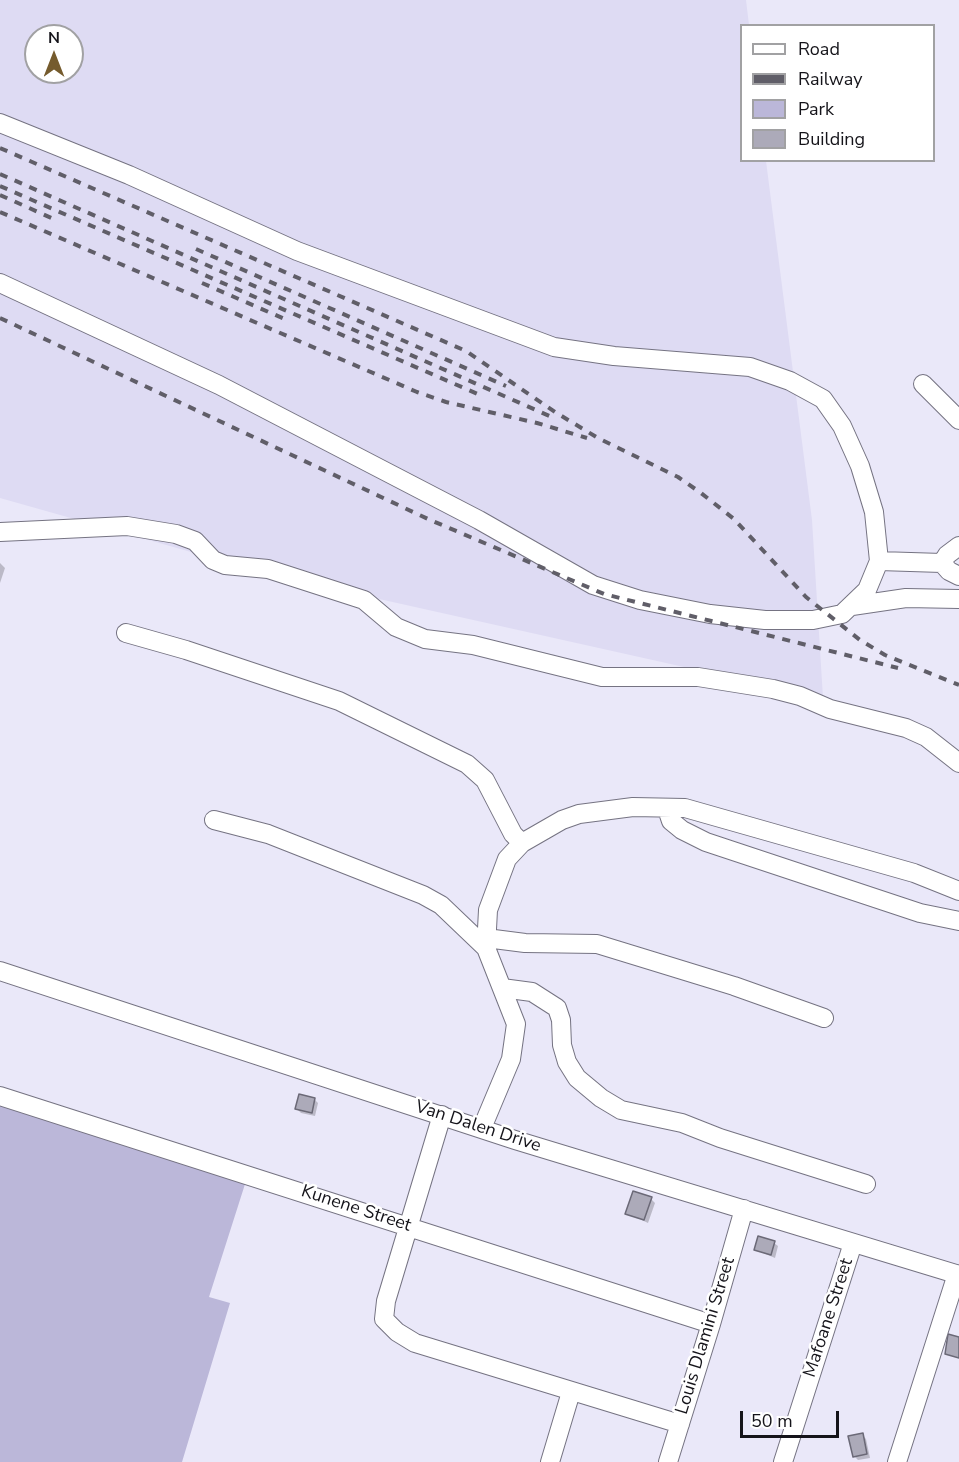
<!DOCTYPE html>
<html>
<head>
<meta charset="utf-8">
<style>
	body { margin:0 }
	#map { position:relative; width:959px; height:1462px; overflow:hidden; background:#eae8f9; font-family:"Nunito Sans",sans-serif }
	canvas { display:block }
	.legend { position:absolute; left:740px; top:24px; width:195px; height:138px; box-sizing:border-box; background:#fff; border:2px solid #a1a1a3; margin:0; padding:8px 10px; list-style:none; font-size:18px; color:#15141a }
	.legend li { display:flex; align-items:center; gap:12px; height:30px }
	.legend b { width:30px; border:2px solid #a1a1a3 }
	.north { position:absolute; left:24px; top:24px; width:60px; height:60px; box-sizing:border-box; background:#fff; border:2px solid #a1a1a3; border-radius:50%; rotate:0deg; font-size:16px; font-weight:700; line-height:24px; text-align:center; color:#15141a }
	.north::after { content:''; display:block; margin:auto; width:21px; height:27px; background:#755b2d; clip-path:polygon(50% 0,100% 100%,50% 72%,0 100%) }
	.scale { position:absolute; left:740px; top:1411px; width:99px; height:27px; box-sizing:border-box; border:3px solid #15141a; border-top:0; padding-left:8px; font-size:18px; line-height:21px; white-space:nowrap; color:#15141a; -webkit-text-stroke:4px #fff; paint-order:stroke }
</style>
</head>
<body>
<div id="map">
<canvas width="959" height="1462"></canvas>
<ul class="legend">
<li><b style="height:8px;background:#fff"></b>Road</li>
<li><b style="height:8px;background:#605e68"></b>Railway</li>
<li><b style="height:16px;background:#bbb7d9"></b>Park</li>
<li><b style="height:16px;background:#acaab9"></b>Building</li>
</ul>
<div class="north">N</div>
<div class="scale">50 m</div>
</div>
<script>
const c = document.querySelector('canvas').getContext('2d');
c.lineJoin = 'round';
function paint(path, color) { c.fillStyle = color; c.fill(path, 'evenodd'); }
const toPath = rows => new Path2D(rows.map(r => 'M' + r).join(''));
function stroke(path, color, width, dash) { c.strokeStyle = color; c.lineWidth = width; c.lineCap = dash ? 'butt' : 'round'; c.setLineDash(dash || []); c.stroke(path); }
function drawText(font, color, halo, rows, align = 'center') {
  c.font = font + ' "Nunito Sans",sans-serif'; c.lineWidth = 5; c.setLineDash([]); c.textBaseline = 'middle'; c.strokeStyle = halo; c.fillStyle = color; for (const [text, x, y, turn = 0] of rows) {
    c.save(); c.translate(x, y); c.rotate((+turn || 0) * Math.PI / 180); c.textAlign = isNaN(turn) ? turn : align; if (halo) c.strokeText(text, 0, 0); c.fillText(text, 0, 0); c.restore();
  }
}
const built = toPath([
	[0,0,746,0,749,25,742,26,742,160,766,161,812,520,823,698,276,576,0,498],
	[36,36,72,36,72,72,36,72]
]);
const green = toPath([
	[0,1104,246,1181,209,1297,230,1303,182,1462,0,1462]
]);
const shadow = toPath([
	[0,563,5,568,0,583],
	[315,1100,318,1103,315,1116,301,1113,297,1109],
	[651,1199,655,1203,648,1223,627,1213],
	[774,1243,778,1246,775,1258,756,1250],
	[862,1435,866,1439,870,1458,858,1460,854,1456]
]);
const building = toPath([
	[299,1094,315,1098,312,1113,295,1109,299,1094],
	[633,1191,652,1197,644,1220,625,1214,633,1191],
	[758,1236,775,1241,771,1255,754,1250,758,1236],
	[948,1334,959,1337,959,1358,945,1354,948,1334],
	[863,1433,867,1454,853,1457,848,1436,863,1433]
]);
const minor = toPath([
	[0,123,129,175,297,251,554,347,614,356,750,367,790,381,823,399,842,426,860,466,874,512,879,561,867,590,842,614,813,620,765,620,710,614,640,600,593,585,479,520,219,385,0,283],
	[923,384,959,420],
	[0,532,127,526,176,534,195,541,213,560,225,565,268,569,364,600,396,627,425,639,473,645,602,677,698,677,773,689,800,696,830,709,906,728,926,737,959,763],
	[879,561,942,563,949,571,959,576],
	[942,563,947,555,959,546],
	[852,606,906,598,959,599],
	[126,633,186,650,339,701,467,764,485,780,513,834,522,843],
	[667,809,671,821,682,830,706,842,920,913,959,921],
	[214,820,268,834,423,895,441,905,486,948],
	[486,938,525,943,597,944,734,986,824,1018],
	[0,971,515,1140,959,1275],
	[502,988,532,992,557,1008,561,1020,562,1045,567,1062,577,1078,601,1098,621,1110,682,1123,720,1138,866,1184],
	[0,1096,711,1324],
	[442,1115,386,1301,384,1319,397,1332,415,1343,680,1424],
	[482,1128,511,1059,516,1024,486,948,488,910,507,859,522,843,562,820,579,814,633,807,685,808,914,873,959,891],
	[550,1462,571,1392],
	[668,1462,711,1324,744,1209],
	[783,1462,853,1243],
	[897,1462,957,1274]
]);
const rail = toPath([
	[0,148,466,351,555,412,598,438,678,477,701,493,734,519,806,597,860,640,885,655,959,685],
	[0,174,554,418],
	[0,186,480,395],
	[0,195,56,220],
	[0,212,417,392,446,402,537,423,587,438],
	[196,249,506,386],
	[202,283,287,320],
	[0,318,428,519,604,594,898,668]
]);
const streetNames = [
	["Van Dalen Drive",478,1127,18],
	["Kunene Street",356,1209,18],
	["Mafoane Street",829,1318,-72],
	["Louis Dlamini Street",706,1336,-73]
];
paint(built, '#dedbf3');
paint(green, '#bbb7d9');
paint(shadow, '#0003');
paint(building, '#acaab9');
stroke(building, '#6b6977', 1.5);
stroke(minor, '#757382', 20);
stroke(minor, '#fff', 18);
stroke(rail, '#605e68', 4, [8, 8]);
drawText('18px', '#15141a', '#fff', streetNames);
</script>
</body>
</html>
